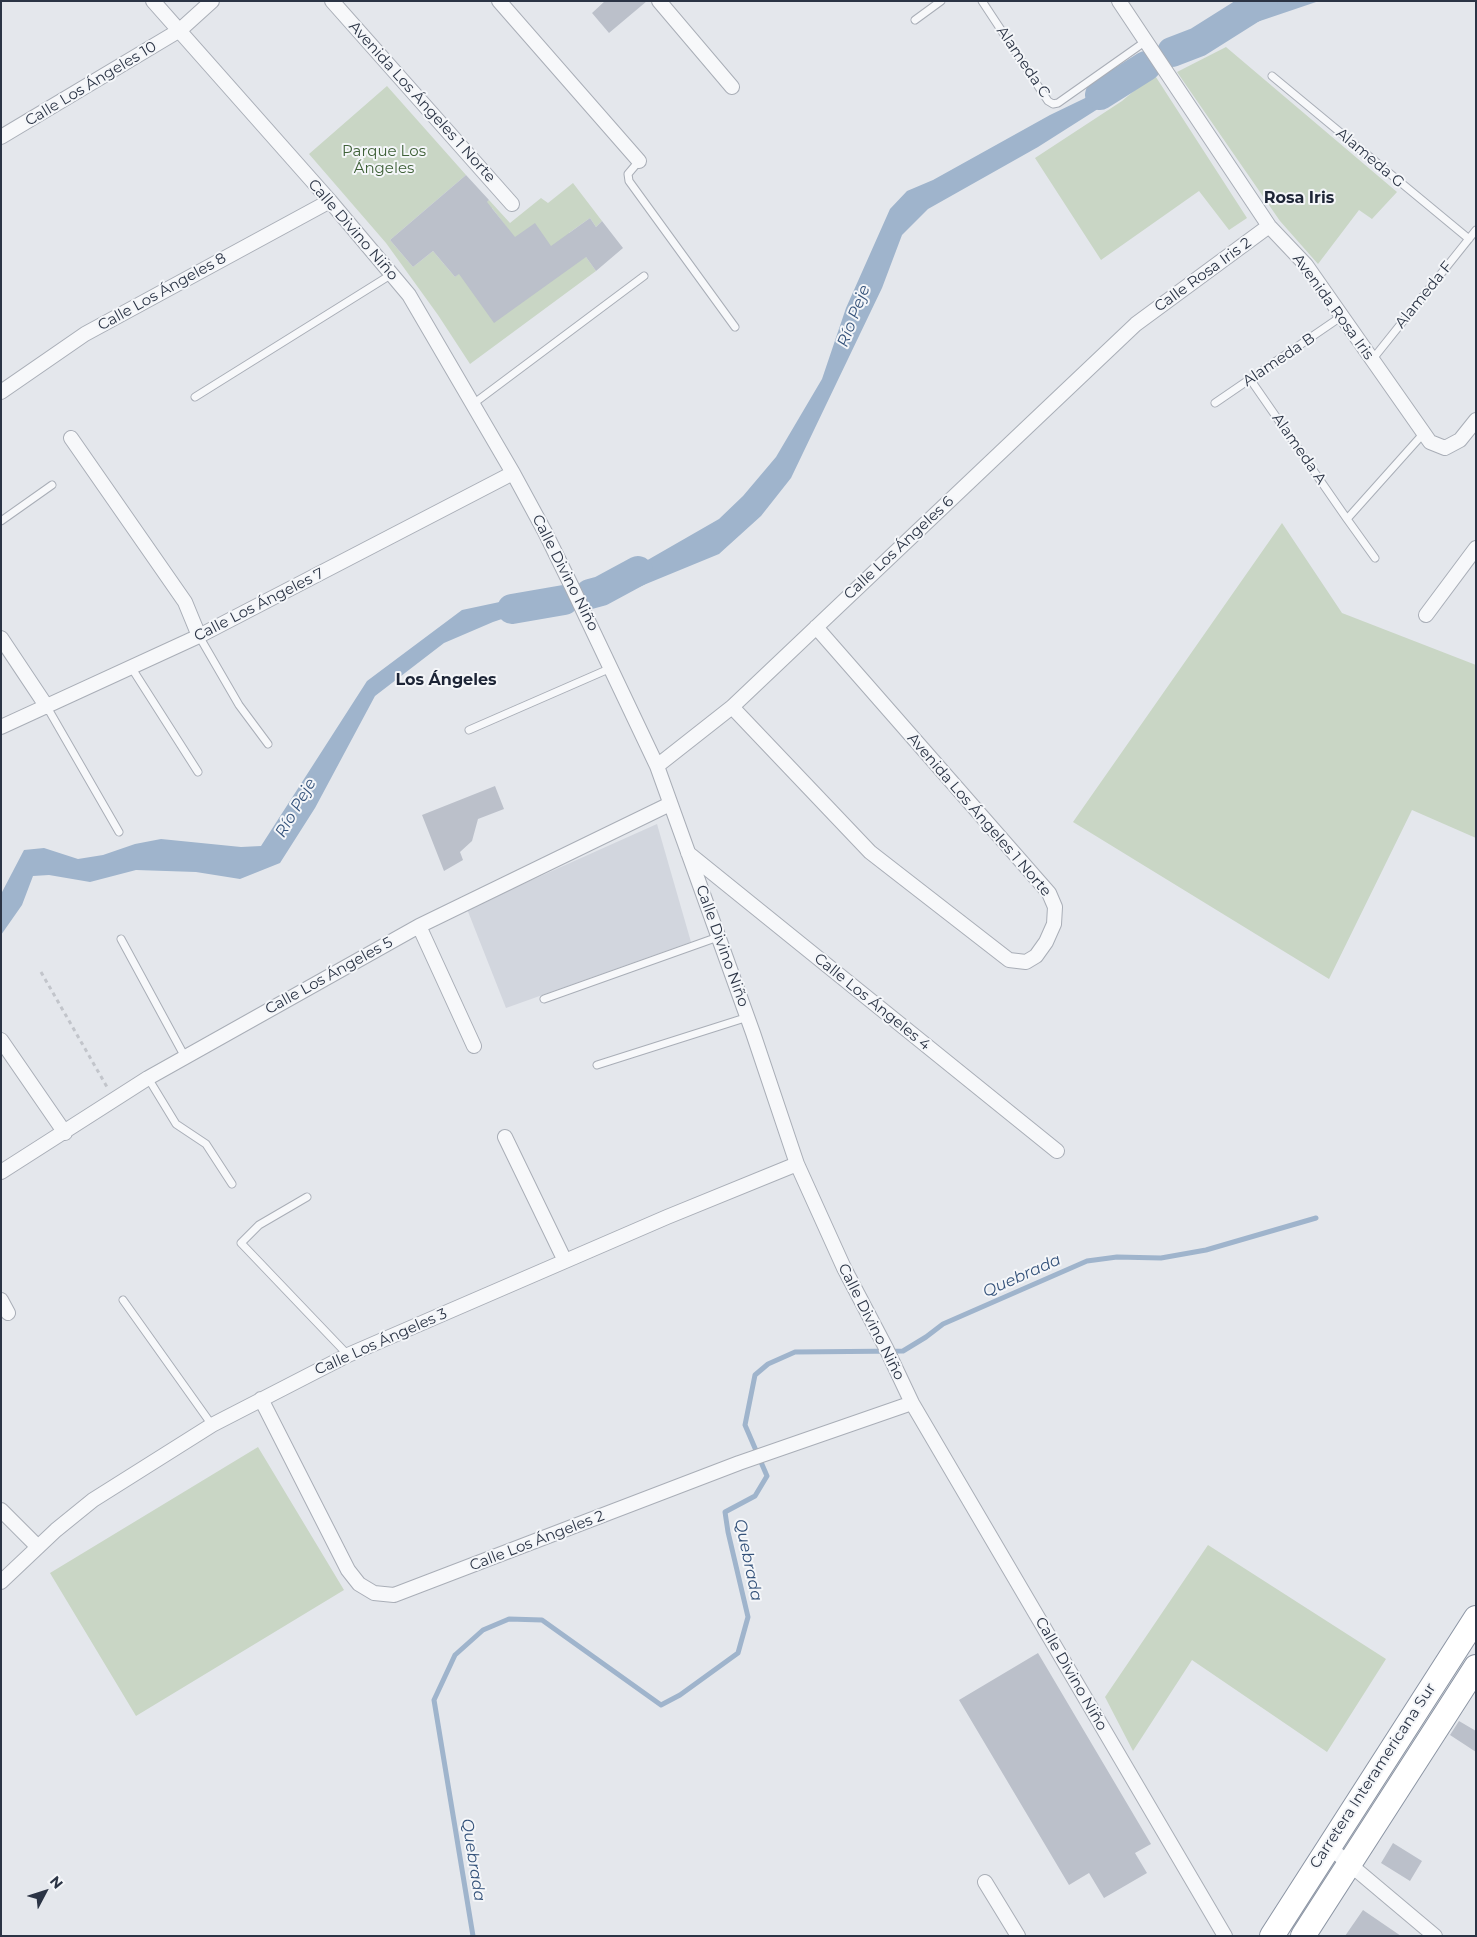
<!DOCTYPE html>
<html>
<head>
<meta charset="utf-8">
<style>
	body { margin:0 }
	#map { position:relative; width:1477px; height:1937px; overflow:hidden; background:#e4e7ec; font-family:Montserrat,sans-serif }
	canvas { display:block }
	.frame { position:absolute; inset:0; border:2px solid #2b3445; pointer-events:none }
	.north { position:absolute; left:20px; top:1867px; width:50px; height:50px; -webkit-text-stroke:4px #f4f6f9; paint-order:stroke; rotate:50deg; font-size:14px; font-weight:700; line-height:20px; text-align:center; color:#2b3445 }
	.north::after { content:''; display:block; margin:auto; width:18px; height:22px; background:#2b3445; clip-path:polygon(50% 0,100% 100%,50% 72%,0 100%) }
</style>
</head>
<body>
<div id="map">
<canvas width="1477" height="1937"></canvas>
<div class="frame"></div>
<div class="north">N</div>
</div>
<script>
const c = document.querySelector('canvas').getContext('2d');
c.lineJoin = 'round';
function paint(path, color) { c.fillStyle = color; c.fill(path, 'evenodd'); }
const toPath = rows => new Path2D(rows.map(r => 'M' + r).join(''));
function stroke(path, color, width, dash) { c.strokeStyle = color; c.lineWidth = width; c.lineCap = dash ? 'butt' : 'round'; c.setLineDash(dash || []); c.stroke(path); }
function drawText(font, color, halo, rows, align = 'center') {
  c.font = font + ' Montserrat,sans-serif'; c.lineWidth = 4; c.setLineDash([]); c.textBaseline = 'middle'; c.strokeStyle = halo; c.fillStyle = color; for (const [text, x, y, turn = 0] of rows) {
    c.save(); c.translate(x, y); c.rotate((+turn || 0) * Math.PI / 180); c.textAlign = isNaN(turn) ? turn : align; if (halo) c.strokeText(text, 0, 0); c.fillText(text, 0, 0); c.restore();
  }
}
const built = toPath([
	[657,824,691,942,506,1008,467,909]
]);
const green = toPath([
	[1226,47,1397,192,1372,219,1359,210,1318,264,1280,221,1177,72],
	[1154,74,1247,218,1229,230,1199,191,1101,260,1035,158,1122,101],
	[387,86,466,175,390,240,413,267,433,251,455,277,508,229,492,208,473,224,468,218,489,200,510,223,541,198,548,203,573,183,602,221,596,227,590,218,569,233,596,271,470,364,438,315,386,243,309,154],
	[1282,523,1342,613,1476,665,1476,838,1412,810,1329,979,1073,822],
	[258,1447,344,1590,136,1716,50,1573],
	[1208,1545,1386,1659,1327,1752,1192,1660,1133,1751,1105,1697]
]);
const water = toPath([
	[1247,1,1319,1,1198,42],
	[1135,74,1112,100,1038,147,928,209,902,235,882,288,791,478,761,516,719,554,629,591,601,591,618,577,719,519,743,496,776,457,822,379,846,308,890,209,907,191,933,180,1050,115],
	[509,600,552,602,493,622,444,643,375,696,315,808,280,863,240,879,196,872,136,870,90,882,49,875,33,876,22,905,1,935,1,894,24,850,44,848,78,859,103,855,135,844,161,839,241,847,261,846,367,681,462,610]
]);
const stream = toPath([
	[473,1936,434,1700,455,1655,483,1630,509,1619,542,1620,661,1705,680,1695,738,1653,748,1617,728,1532,725,1512,755,1496,767,1476,745,1425,755,1375,768,1364,795,1352,903,1351,926,1337,943,1324,1087,1261,1117,1257,1161,1258,1206,1250,1316,1218]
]);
const river = toPath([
	[1172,52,1198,42,1263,1],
	[1100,95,1146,66],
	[590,594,601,591,638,571],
	[512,609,564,600]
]);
const building = toPath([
	[605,1,647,1,609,33,592,13],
	[466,175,489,200,487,202,515,237,535,223,551,246,590,218,596,227,602,221,623,248,596,271,586,257,494,323,459,274,455,277,433,251,413,267,390,240],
	[495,786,504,809,478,819,472,841,460,852,463,860,444,871,422,815],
	[1038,1653,1151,1844,1135,1853,1147,1873,1104,1898,1089,1873,1069,1885,959,1700],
	[1459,1721,1476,1731,1476,1752,1450,1735],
	[1393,1843,1422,1861,1410,1881,1381,1863],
	[1363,1910,1401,1936,1345,1936]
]);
const path = toPath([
	[41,972,107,1087]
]);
const lane = toPath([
	[982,1,1048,101,1053,104,1058,103,1146,41],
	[915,20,941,1],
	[1272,76,1469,239],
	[639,161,628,174,629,181,735,327],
	[1372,360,1476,230],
	[1250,379,1347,519,1423,434],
	[195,397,392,274],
	[1215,403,1342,316],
	[473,404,644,276],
	[1347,519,1375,558],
	[1,521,52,485],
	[199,636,239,705,268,744],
	[131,667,198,772],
	[47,707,119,832],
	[469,730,611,668],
	[121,939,185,1057],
	[544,999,718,937],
	[597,1065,748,1017],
	[148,1078,176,1124,206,1144,232,1184],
	[307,1197,259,1225,241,1243,348,1355],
	[123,1300,212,1425]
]);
const street = toPath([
	[153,1,330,201,409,295,513,473,545,532,572,587,657,766,753,1033,797,1164,844,1268,886,1348,912,1403,1225,1936],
	[332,1,512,204],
	[499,1,639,161],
	[659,1,732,87],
	[1119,1,1269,226,1306,265,1430,442,1445,448,1460,440,1476,420],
	[1,137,180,30,212,1],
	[1,392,85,334,330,201],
	[71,438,185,602,199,636],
	[1426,615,1476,548],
	[1,638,47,707],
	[732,707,870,852,1009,960,1026,962,1036,956,1046,942,1054,924,1055,907,1049,893,816,627],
	[1,727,199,636,513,473],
	[657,766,732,707,1136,324,1269,226],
	[688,853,1057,1151],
	[419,926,474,1046],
	[1,1040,65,1133],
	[505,1137,565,1261],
	[1,1172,148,1078,419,926,670,804],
	[1,1300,8,1313],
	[261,1399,348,1570,359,1584,374,1593,394,1595,739,1463,912,1403],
	[1,1510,38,1547],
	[1,1582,56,1530,93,1500,212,1425,348,1355,667,1217,797,1164],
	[1328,1846,1435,1936],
	[985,1882,1018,1936]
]);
const highway = toPath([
	[1272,1936,1476,1618],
	[1303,1936,1476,1667]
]);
const streetNames = [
	["Alameda C",1023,62,56],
	["Calle Los Ángeles 10",91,84,-31],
	["Avenida Los Ángeles 1 Norte",422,102,48],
	["Alameda G",1370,158,40],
	["Calle Divino Niño",353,230,49],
	["Calle Rosa Iris 2",1203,275,-36],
	["Calle Los Ángeles 8",162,292,-29],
	["Alameda F",1424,295,-51],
	["Avenida Rosa Iris",1333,307,54],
	["Alameda B",1279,360,-34],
	["Alameda A",1299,449,55],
	["Calle Los Ángeles 6",899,548,-43],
	["Calle Divino Niño",565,573,63],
	["Calle Los Ángeles 7",259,605,-27],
	["Avenida Los Ángeles 1 Norte",979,815,49],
	["Calle Divino Niño",722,946,70],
	["Calle Los Ángeles 5",329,976,-29],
	["Calle Los Ángeles 4",872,1002,39],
	["Calle Divino Niño",871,1322,63],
	["Calle Los Ángeles 3",381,1342,-24],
	["Calle Los Ángeles 2",537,1541,-21],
	["Calle Divino Niño",1071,1674,60],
	["Carretera Interamericana Sur",1373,1776,-57]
];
const parkNames = [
	["Parque Los",384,152],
	["Ángeles",384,169]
];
const neighbourhoodNames = [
	["Rosa Iris",1299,198],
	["Los Ángeles",446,680]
];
const waterNames = [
	["Río Peje",854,316,-69],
	["Río Peje",296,808,-60],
	["Quebrada",1022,1276,-24],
	["Quebrada",748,1560,78],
	["Quebrada",473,1860,81]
];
paint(built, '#d2d6de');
paint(green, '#c9d6c5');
paint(water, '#9fb4cc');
stroke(stream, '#9fb4cc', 5);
stroke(river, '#9fb4cc', 30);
paint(building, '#bbc0ca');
stroke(lane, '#a9aeb7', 9);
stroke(street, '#a9aeb7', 16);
stroke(highway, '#8b94a3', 26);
stroke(path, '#c2c5cb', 3, [4, 4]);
stroke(lane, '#f7f8fa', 7);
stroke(street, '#f7f8fa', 14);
stroke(highway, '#fff', 24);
drawText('15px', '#2b3445', '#f4f6f9', streetNames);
drawText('15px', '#3f6138', '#f4f6f9', parkNames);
drawText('bold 16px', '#1d2536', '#f4f6f9', neighbourhoodNames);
drawText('italic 16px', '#34527a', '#f4f6f9', waterNames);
</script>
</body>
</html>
